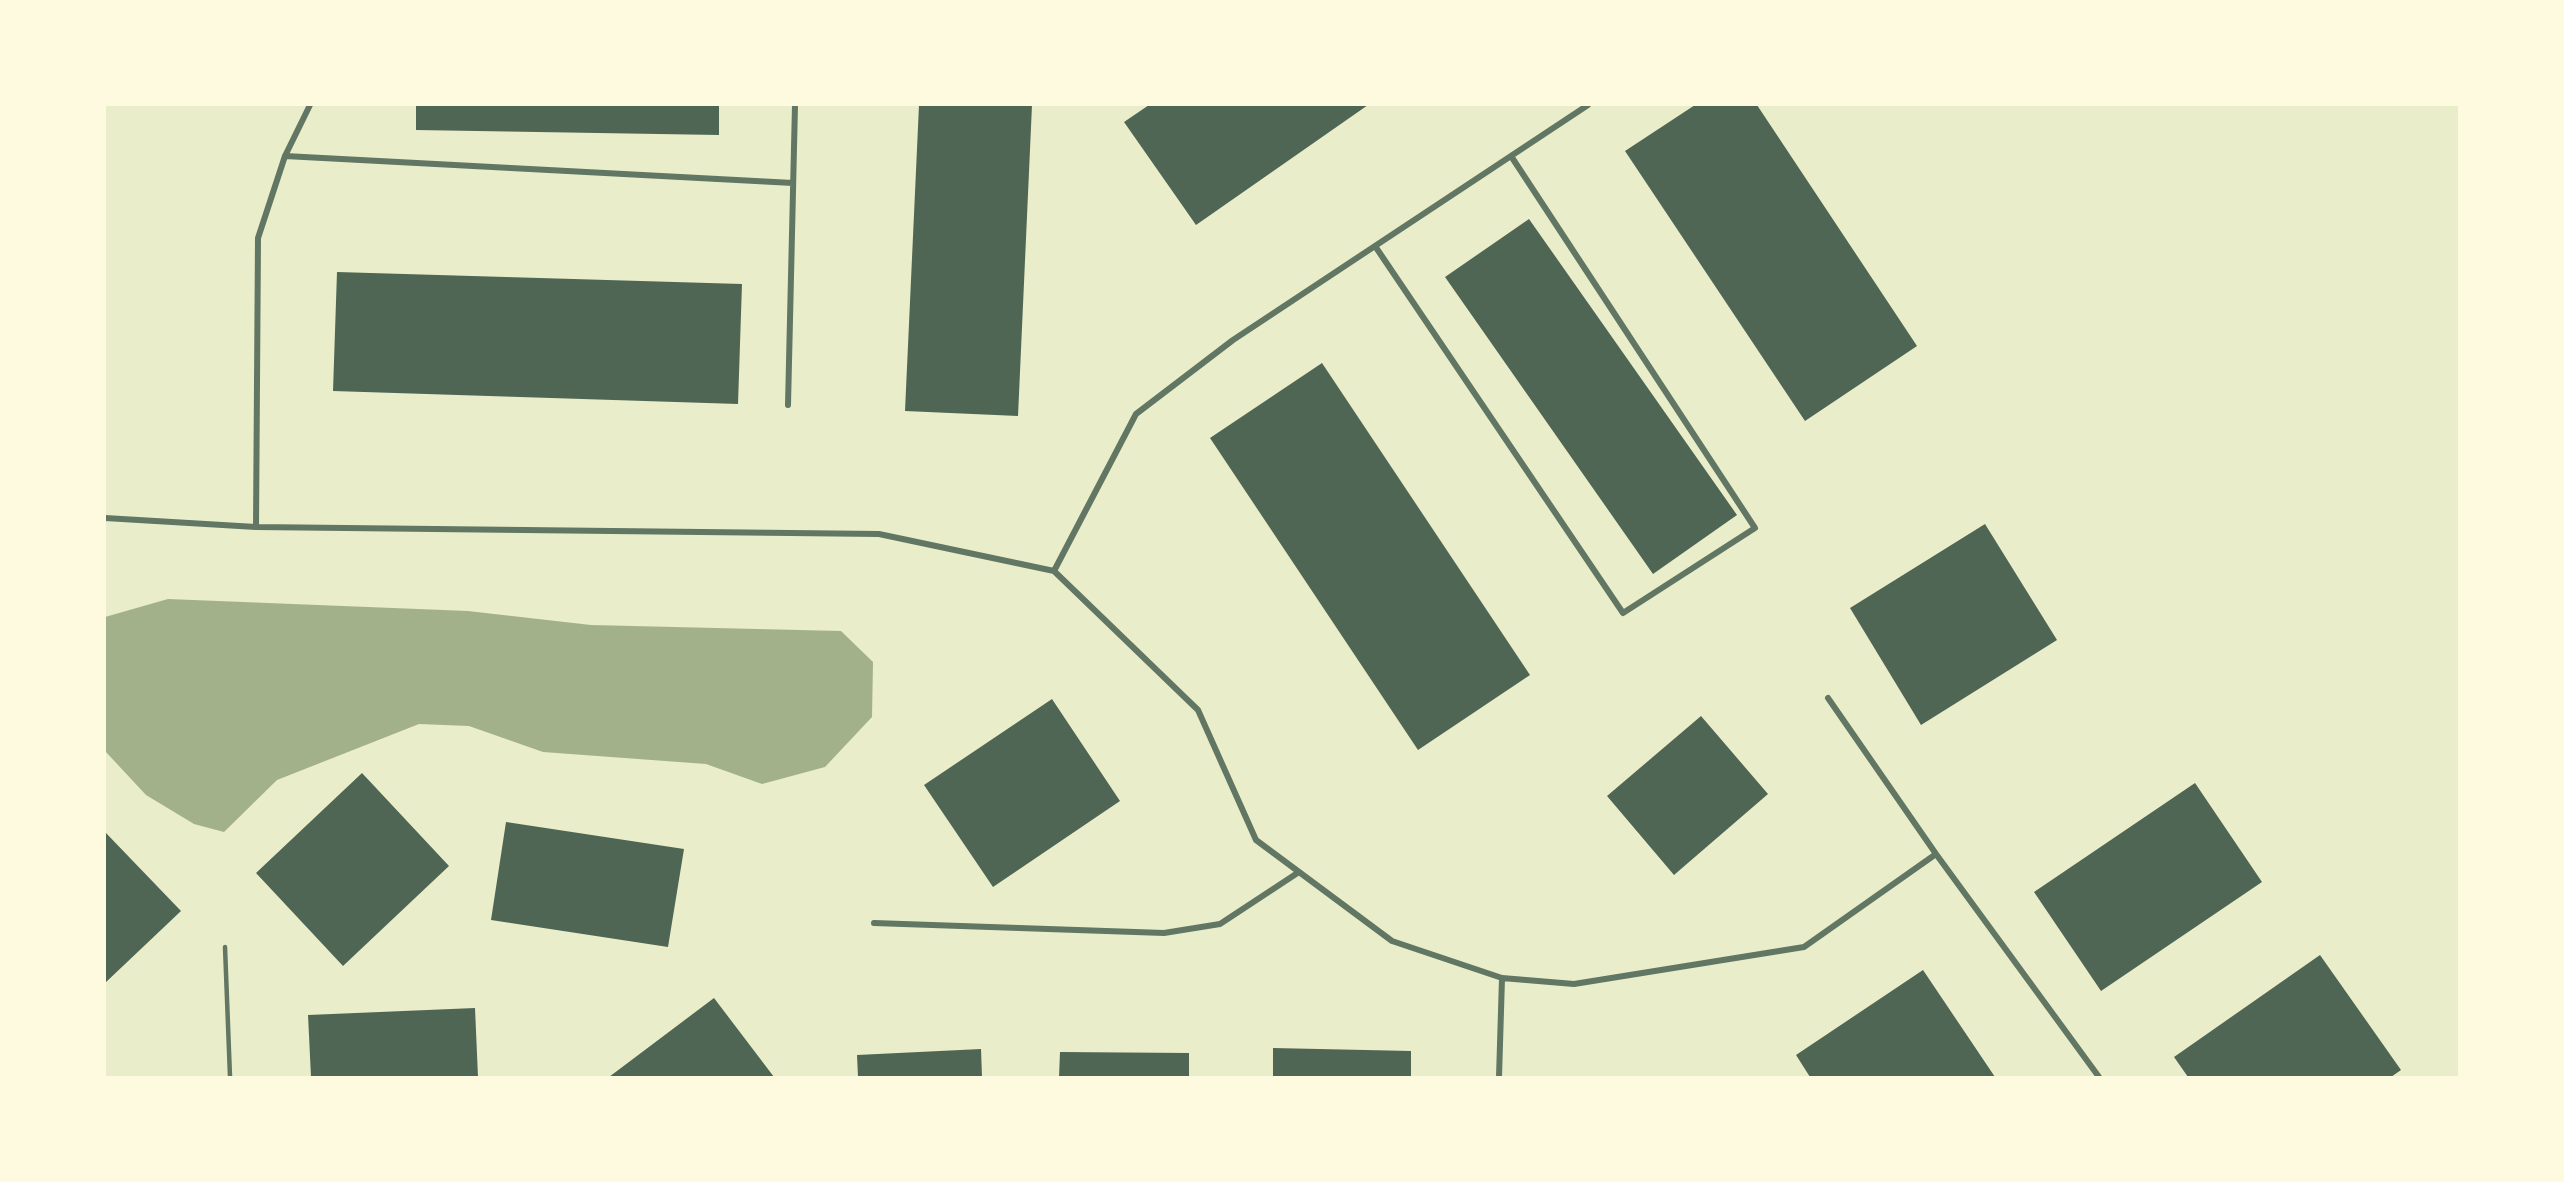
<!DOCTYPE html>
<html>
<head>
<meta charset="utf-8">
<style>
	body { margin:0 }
	#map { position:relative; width:2564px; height:1182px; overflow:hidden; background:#e9edc9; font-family:Signika,sans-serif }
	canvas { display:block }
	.frame { position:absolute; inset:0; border:106px solid #fefae0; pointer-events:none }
</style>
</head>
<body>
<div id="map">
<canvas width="2564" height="1182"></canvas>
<div class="frame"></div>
</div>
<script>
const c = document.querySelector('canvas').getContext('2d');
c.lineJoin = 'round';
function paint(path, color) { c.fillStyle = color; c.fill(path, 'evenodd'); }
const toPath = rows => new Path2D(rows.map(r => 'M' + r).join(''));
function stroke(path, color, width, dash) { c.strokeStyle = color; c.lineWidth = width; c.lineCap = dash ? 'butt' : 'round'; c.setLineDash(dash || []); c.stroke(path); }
const water = toPath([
	[168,599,468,611,591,625,841,631,873,662,872,717,825,767,762,784,706,764,543,752,469,726,419,724,277,780,224,832,194,824,146,795,105,751,105,617]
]);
const building = toPath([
	[416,105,719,105,719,135,416,130],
	[919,105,1032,105,1018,416,905,411],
	[1149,105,1368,105,1196,225,1124,122],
	[1695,105,1757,105,1917,346,1805,421,1625,151],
	[1529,219,1737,515,1653,574,1445,277],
	[337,272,742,284,738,404,333,391],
	[1322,363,1530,675,1418,750,1210,438],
	[1985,524,2057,640,1921,725,1850,608],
	[1052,699,1120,801,993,887,924,785],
	[1701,716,1768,794,1674,875,1607,796],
	[362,773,449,866,343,966,256,873],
	[2195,783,2262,882,2101,991,2034,892],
	[506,822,684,849,668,947,491,920],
	[105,832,181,911,105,983],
	[2320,955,2401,1070,2391,1077,2188,1077,2174,1057],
	[1923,970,1995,1077,1810,1077,1796,1055],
	[714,998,774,1077,609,1077],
	[475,1008,478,1077,311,1077,308,1015],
	[1273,1048,1411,1051,1411,1077,1273,1077],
	[981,1049,982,1077,858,1077,857,1055],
	[1060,1052,1189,1053,1189,1077,1059,1077]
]);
const service = toPath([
	[225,947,230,1077]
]);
const minor = toPath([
	[285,156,793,183],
	[1375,246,1623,613,1755,528,1511,156],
	[788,405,795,105],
	[105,518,256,527,879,534,1054,571,1198,710,1256,840,1392,941,1502,978,1574,984,1804,947,1936,854],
	[256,527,258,238,285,156,310,105],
	[1054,571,1136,414,1233,340,1588,105],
	[1828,698,1936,854,2099,1077],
	[874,923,1164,933,1220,924,1299,872],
	[1499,1077,1502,978]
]);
paint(water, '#a3b18a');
paint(building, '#4f6655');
stroke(service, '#617663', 4.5);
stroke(minor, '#617663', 6);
</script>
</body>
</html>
